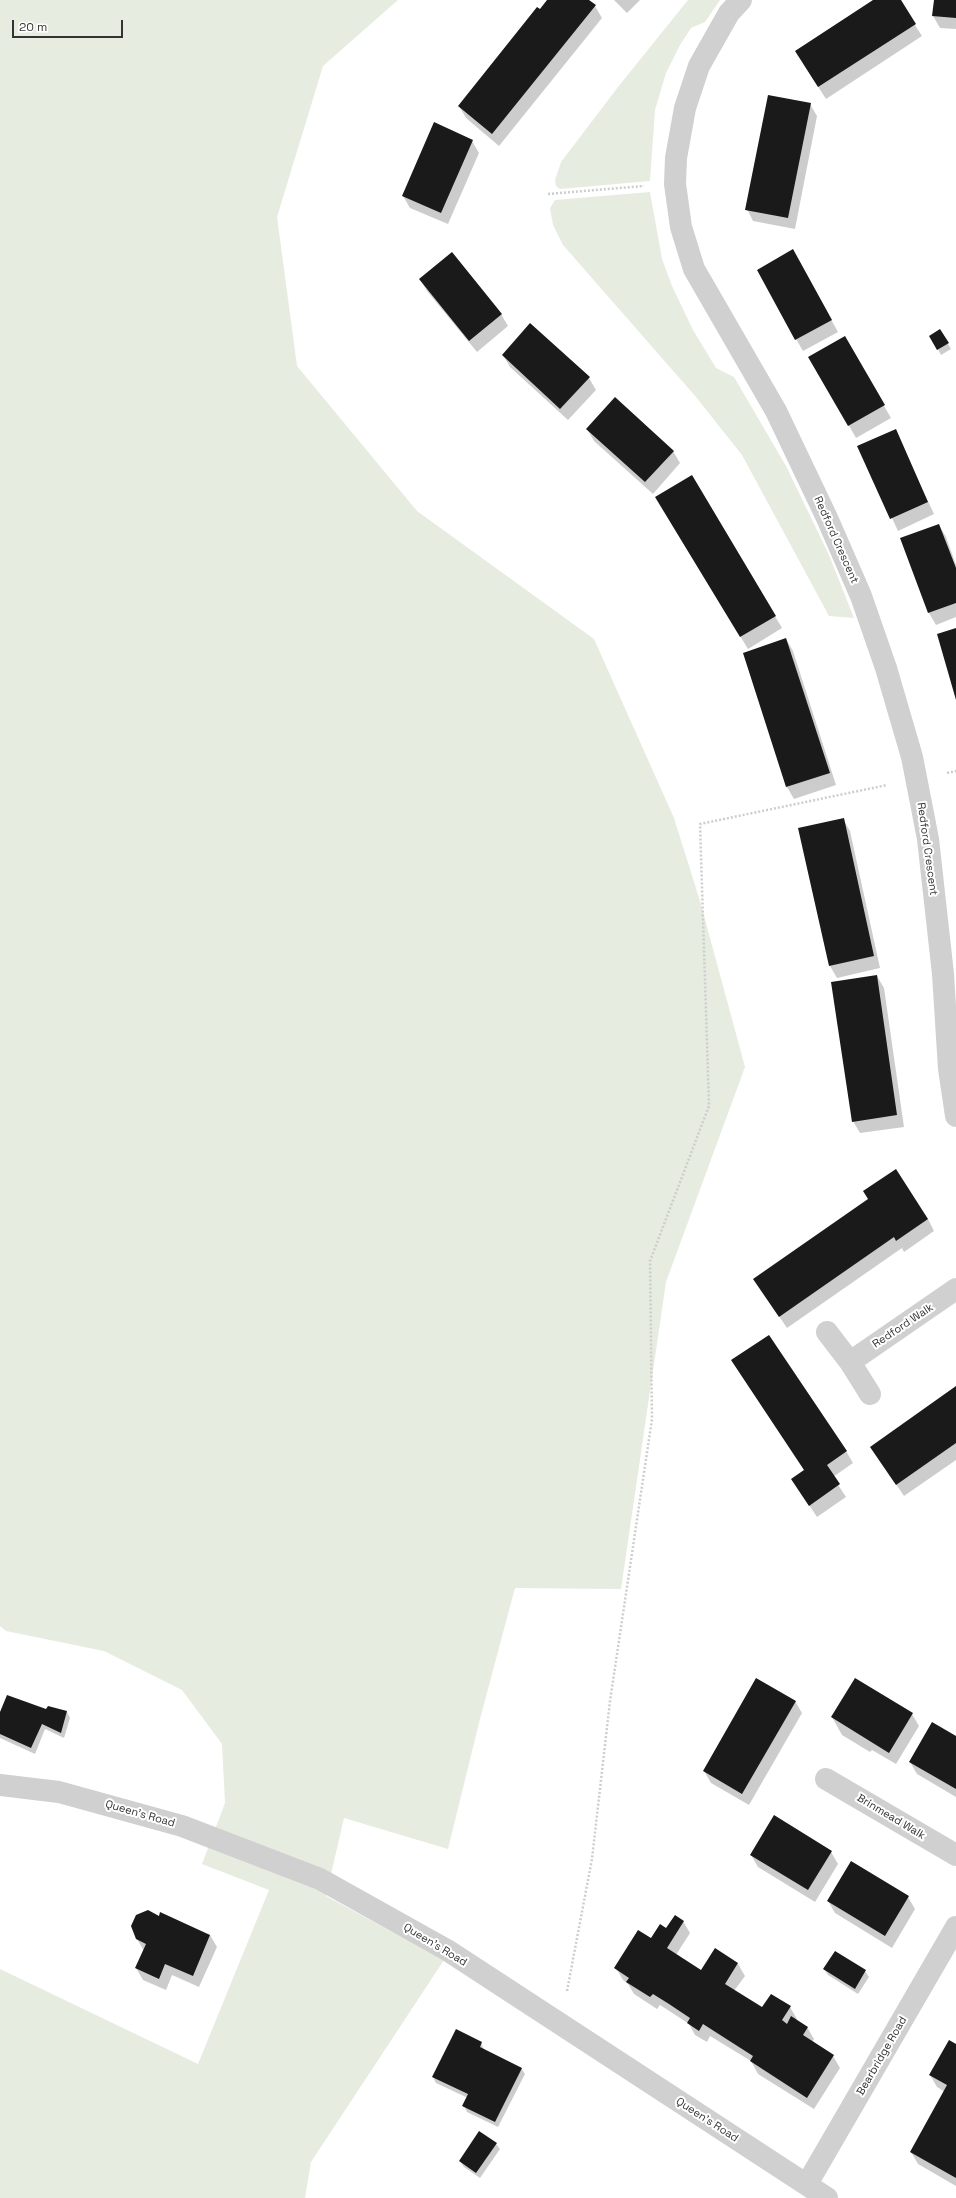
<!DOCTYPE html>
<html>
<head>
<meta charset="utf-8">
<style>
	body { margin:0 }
	#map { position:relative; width:956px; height:2198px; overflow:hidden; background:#fff; font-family:"Space Grotesk",sans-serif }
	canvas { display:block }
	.scale { position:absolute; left:12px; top:20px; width:111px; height:18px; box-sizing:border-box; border:2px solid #333; border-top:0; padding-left:5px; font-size:12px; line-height:14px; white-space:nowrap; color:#333; -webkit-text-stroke:3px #fff; paint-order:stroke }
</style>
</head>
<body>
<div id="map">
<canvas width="956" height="2198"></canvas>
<div class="scale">20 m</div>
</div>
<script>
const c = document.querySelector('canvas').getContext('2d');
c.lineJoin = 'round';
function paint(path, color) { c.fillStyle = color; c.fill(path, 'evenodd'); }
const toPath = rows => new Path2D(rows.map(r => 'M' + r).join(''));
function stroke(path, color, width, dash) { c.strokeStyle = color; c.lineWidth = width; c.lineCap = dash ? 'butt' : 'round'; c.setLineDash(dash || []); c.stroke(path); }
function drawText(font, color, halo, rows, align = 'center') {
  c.font = font + ' "Space Grotesk",sans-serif'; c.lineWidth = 4; c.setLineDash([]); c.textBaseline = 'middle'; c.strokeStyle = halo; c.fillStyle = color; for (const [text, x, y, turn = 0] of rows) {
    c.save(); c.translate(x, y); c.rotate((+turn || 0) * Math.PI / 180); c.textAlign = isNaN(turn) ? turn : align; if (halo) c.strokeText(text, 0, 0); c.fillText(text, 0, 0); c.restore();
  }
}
const green = toPath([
	[0,0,398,0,323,66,277,217,297,366,417,511,594,639,674,818,700,901,745,1067,666,1282,621,1589,515,1588,480,1719,448,1849,344,1818,326,1896,444,1960,311,2162,305,2198,0,2198,0,1969,198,2064,269,1890,202,1864,225,1803,222,1744,182,1690,104,1651,6,1631,0,1626],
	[688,0,720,0,705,22,691,28,680,45,666,73,655,110,650,181,560,189,556,186,555,180,561,162,618,87],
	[650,192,662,259,672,286,693,330,716,368,734,377,786,466,829,555,854,618,829,616,742,455,696,397,563,245,553,225,550,208,555,200]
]);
const shadow = toPath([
	[548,0,588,0,595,6,602,18,499,146,466,118,459,106],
	[614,0,640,0,627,13],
	[875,0,899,0,922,36,826,99,803,63],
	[935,0,956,0,956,29,940,28,933,16],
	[810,104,817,116,795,229,753,221,747,209],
	[472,141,479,153,448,224,410,208,403,196],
	[800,263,838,332,803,351,796,339],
	[420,279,501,314,508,326,477,352,427,291],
	[940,331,951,349,941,355,931,336],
	[844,337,891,418,856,438,810,357],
	[503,355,589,378,596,390,568,420,510,367],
	[587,429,673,451,680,463,653,494,594,441],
	[895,431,934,514,898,531,859,447],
	[692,476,782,628,748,649,663,509],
	[939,525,946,537,956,565,956,617,936,625,929,613,902,539],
	[786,639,793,651,836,785,794,799,787,787],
	[843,819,850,831,880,968,837,978,830,966],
	[877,976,884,988,904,1127,860,1133,853,1121],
	[869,1200,928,1219,934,1231,904,1252,902,1248,787,1328,754,1279],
	[732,1360,846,1451,853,1463,833,1477,846,1497,817,1517,792,1479,805,1470],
	[956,1388,956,1460,904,1496,871,1447],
	[795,1701,802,1713,749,1805,711,1783,704,1771],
	[47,1711,67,1712,70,1718,64,1738,45,1729,35,1754,0,1738,0,1714],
	[912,1714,919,1726,896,1764,872,1750,870,1752,842,1735,832,1717],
	[956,1737,956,1797,917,1774,910,1762],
	[831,1852,838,1864,815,1902,758,1867,751,1855],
	[908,1897,915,1909,892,1948,835,1913,828,1901],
	[159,1917,210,1935,217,1947,199,1987,172,1975,166,1990,143,1980,136,1968,144,1951,137,1939],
	[683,1921,690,1933,676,1955,702,1971,715,1949,738,1964,745,1976,734,1991,763,2009,790,2007,797,2019,796,2021,807,2027,814,2039,812,2043,833,2056,840,2068,814,2109,758,2074,751,2061,710,2036,707,2042,695,2035,689,2024,677,2016,660,2005,657,2009,634,1994,628,1984,623,1980,616,1968,651,1939],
	[824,1969,865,1971,869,1977,858,1994,828,1975],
	[481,2043,484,2050,521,2068,525,2074,498,2127,467,2112,464,2106,468,2098,436,2083,433,2077],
	[956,2045,956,2186,918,2164,911,2152,945,2092,937,2087,930,2075],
	[496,2144,500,2149,480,2178,464,2167,460,2161]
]);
const building = toPath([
	[547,0,589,0,596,5,492,134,458,106,537,7,540,9],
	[873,0,901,0,916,24,818,87,795,51],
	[934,0,956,0,956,18,932,16],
	[768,95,811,103,788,218,745,210],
	[434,122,473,140,441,213,402,196],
	[793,249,832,320,795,340,757,270],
	[452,252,502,314,469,341,419,279],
	[530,323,590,377,560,409,502,355],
	[940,329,949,343,937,350,929,336],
	[845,336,885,405,848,426,808,357],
	[615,397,674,451,645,482,586,429],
	[896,429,928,502,890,519,857,446],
	[692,475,776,616,740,637,655,497],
	[939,524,956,568,956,603,928,613,900,538],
	[956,628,956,700,937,634],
	[786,638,830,773,786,787,743,653],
	[844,818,874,956,829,966,798,828],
	[877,975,897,1115,852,1122,831,982],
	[896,1169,928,1219,896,1241,894,1237,779,1317,753,1279,868,1199,863,1191],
	[769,1335,847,1451,827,1465,840,1484,809,1506,791,1479,804,1470,731,1360],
	[956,1386,956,1443,896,1485,870,1447],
	[756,1678,796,1701,742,1794,703,1771],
	[855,1678,913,1713,889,1753,831,1717],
	[7,1695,46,1709,48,1706,67,1711,61,1733,42,1724,31,1748,0,1734,0,1712],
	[932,1722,956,1736,956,1789,909,1762],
	[774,1815,832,1851,808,1890,750,1855],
	[851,1861,909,1896,885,1936,827,1901],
	[148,1910,159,1916,160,1912,210,1935,193,1976,165,1964,159,1979,135,1968,146,1944,136,1939,131,1926,136,1915],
	[675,1915,684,1921,667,1948,701,1970,715,1948,738,1963,725,1984,762,2007,771,1994,791,2006,782,2020,787,2024,791,2016,808,2027,803,2035,834,2055,807,2098,750,2061,753,2056,703,2024,699,2031,687,2023,690,2018,669,2004,653,1994,650,1997,626,1982,629,1978,614,1968,638,1930,651,1938,660,1924,666,1928],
	[835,1951,866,1970,855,1989,823,1969],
	[456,2029,482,2042,480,2047,522,2068,495,2122,462,2106,468,2094,432,2077],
	[949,2040,956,2044,956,2178,910,2152,947,2085,929,2075],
	[479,2131,497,2143,476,2173,459,2161]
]);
const path = toPath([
	[548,194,644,186],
	[947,773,956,771],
	[567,1991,592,1859,610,1701,652,1419,650,1261,709,1106,700,824,887,785]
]);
const street = toPath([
	[741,0,729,13,699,66,685,108,676,158,675,184,681,227,694,269,776,411,827,518,861,596,886,668,912,757,928,839,943,974,949,1069,956,1116],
	[827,1332,850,1362,870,1394],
	[850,1362,956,1289],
	[826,1779,956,1855],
	[0,1785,59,1792,182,1826,320,1879,447,1950,827,2198],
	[807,2184,956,1927]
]);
const streetNames = [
	["Redford Crescent",836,540,66],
	["Redford Crescent",927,849,82],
	["Redford Walk",903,1326,-34],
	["Queen's Road",140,1814,16],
	["Brinmead Walk",891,1817,31],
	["Queen's Road",435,1945,31],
	["Bearbridge Road",882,2056,-60],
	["Queen's Road",707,2120,33]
];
paint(green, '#e6ecdf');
paint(shadow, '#0003');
paint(building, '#1a1a1a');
stroke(path, '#cdcdcd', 2.5, [2, 2]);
stroke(street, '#d0d0d0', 22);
drawText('11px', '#333', '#fff', streetNames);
</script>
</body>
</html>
